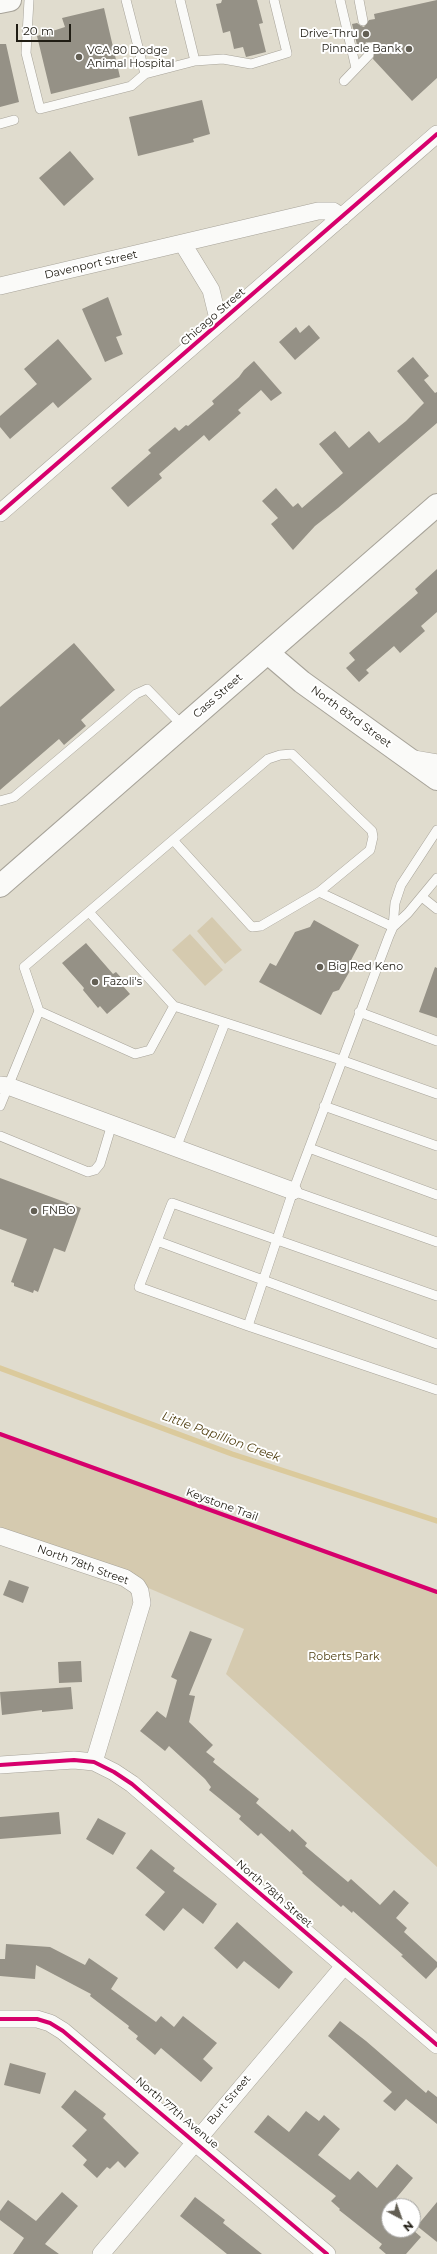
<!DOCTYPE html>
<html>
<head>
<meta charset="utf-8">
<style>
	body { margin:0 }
	#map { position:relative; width:437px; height:2254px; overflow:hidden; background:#e0dcce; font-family:Montserrat,sans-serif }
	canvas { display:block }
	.north { position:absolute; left:381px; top:2198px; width:40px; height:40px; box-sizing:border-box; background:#fff; border:1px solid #a5a4a1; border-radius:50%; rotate:139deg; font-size:11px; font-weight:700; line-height:16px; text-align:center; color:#1f1c13 }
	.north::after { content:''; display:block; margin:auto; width:14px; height:18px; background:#635f54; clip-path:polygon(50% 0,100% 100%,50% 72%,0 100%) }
	.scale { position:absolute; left:16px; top:24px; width:55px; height:18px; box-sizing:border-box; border:2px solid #1f1c13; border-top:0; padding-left:5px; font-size:12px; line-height:14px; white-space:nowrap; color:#1f1c13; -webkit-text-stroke:3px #fff; paint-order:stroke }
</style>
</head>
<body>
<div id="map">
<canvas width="437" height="2254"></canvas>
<div class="north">N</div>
<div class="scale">20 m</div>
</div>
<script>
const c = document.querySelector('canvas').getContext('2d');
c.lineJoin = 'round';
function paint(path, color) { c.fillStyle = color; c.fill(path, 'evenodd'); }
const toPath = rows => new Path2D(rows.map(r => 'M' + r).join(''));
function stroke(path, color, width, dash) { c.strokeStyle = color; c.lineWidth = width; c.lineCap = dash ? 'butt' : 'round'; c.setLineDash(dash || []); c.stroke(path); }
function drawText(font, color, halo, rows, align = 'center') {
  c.font = font + ' Montserrat,sans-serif'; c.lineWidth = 4; c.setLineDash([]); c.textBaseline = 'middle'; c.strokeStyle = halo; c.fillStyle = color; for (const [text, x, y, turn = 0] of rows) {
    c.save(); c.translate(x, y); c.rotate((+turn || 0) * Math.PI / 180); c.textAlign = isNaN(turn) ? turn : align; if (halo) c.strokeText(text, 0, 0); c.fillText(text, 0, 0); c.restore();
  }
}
const green = toPath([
	[212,917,242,950,225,964,197,931],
	[190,934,223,970,205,986,172,950],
	[0,1434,437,1592,437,1867,226,1674,244,1629,125,1578,0,1536]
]);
const stream = toPath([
	[0,1368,232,1454,437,1521]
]);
const building = toPath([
	[222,0,257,0,263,23,259,24,266,52,246,57,243,47,234,49,230,31,223,33,216,4,221,3],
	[437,0,437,78,412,101,373,59,375,47,372,42,366,42,363,49,358,49,352,24,357,23,361,26,364,27,369,20,375,19,374,14],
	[104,8,120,77,51,94,37,36,65,27,62,18],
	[0,44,6,44,19,102,0,107],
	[202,100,210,134,193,139,194,142,138,156,129,117],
	[70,151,94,179,64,206,39,178],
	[108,297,122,335,116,337,123,354,105,362,82,309],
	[309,325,320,338,295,360,279,342,296,327,300,333],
	[58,339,92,379,58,408,53,402,10,439,0,427,0,416,37,384,24,369],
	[413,357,429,376,424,380,435,393,437,392,437,423,338,508,315,526,293,550,271,524,278,518,262,501,276,488,293,507,298,503,302,508,343,473,319,444,335,431,349,448,369,431,379,443,406,421,424,403,397,371],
	[254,361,282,393,271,401,261,390,238,410,241,413,209,441,204,435,159,474,162,478,128,507,111,488,151,453,148,450,175,427,179,431,186,425,188,426,214,404,212,401,239,377,244,370],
	[437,569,437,612,421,626,425,631,400,653,394,646,366,670,369,673,359,682,346,668,355,660,349,653,418,593,415,589],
	[74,643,115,690,81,720,86,726,64,745,59,739,0,790,0,707],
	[314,920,359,945,349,964,351,969,339,990,333,992,321,1015,259,982,270,963,276,966,295,932,310,927],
	[86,943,113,974,116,972,126,983,123,986,130,994,107,1014,100,1006,98,1008,83,990,84,988,62,963],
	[435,967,437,968,437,1018,419,1012],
	[0,1178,81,1208,65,1252,54,1248,38,1292,34,1290,33,1293,14,1286,14,1283,11,1282,27,1239,0,1229],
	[9,1580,29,1587,23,1603,3,1595],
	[190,1631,212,1639,189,1695,195,1696,189,1722,213,1745,206,1752,215,1759,213,1762,259,1799,256,1803,290,1832,292,1829,307,1843,305,1846,348,1882,351,1879,380,1905,394,1890,409,1903,396,1918,407,1928,404,1932,437,1962,437,1967,426,1979,401,1956,403,1955,353,1911,352,1913,343,1905,341,1907,302,1873,303,1872,261,1833,258,1836,239,1819,241,1816,209,1790,211,1787,205,1779,169,1746,165,1751,140,1731,157,1711,166,1718,177,1680,171,1677],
	[81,1661,82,1682,59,1683,58,1662],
	[71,1687,73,1709,42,1712,42,1710,2,1715,0,1692],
	[59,1812,61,1834,0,1839,0,1817],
	[98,1818,126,1833,113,1855,86,1839],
	[151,1849,175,1868,173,1871,217,1904,203,1924,183,1908,164,1931,145,1915,165,1892,136,1868],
	[237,1922,293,1972,279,1989,244,1961,237,1969,214,1948],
	[6,1944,50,1947,85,1965,89,1958,118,1978,111,1989,156,2022,161,2016,174,2027,183,2016,217,2043,203,2059,213,2068,201,2082,161,2048,155,2055,136,2039,138,2036,128,2028,129,2026,90,1996,91,1994,36,1965,35,1979,0,1976,0,1959,5,1959],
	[340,2021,366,2041,426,2093,428,2090,437,2097,437,2124,406,2099,395,2111,383,2101,392,2092,328,2036],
	[10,2063,46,2073,40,2094,4,2085],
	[75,2090,106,2114,103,2118,139,2153,125,2168,118,2161,110,2169,107,2167,97,2178,83,2165,87,2160,72,2146,87,2130,61,2107],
	[306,2111,319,2121,324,2115,340,2129,318,2155,350,2180,358,2171,377,2188,397,2164,413,2178,388,2208,389,2230,413,2230,421,2237,406,2254,386,2254,379,2248,382,2244,339,2210,340,2209,331,2201,336,2196,254,2132,268,2115,289,2132],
	[62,2192,78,2206,45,2244,59,2254,13,2254,24,2238,0,2220,0,2211,8,2200,36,2221],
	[195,2197,225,2220,223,2223,262,2254,227,2254,180,2216],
	[437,2202,437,2242,417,2226]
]);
const service = toPath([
	[29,0,26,53,40,109,131,86,145,74,195,61,180,0],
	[126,0,145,74],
	[340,0,356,68],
	[359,0,363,21],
	[195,61,223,59,251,64,287,53,274,0],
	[344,81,369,55,369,47],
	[0,124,14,120],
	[0,801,14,797,136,694,147,689,183,726],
	[173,840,252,927,261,926,319,892,370,850,373,837,372,831,292,754,280,755,268,759,24,967,39,1011,135,1054,150,1050,174,1006],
	[437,878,408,913,393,927,389,936,293,1191,248,1326,437,1390],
	[319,892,393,927],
	[422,897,437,909],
	[89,912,174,1006,341,1060,437,1094],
	[393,927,395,903,401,885,437,830],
	[359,1012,437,1041],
	[0,1106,39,1011],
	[324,1106,437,1146],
	[0,1136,88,1172,95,1170,100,1164,112,1124],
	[176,1148,225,1023],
	[309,1148,437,1195],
	[293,1191,437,1242],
	[157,1241,437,1344],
	[248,1326,139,1287,172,1203,437,1296]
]);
const minor = toPath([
	[183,244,211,290,219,323],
	[0,286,318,211,333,211,342,217],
	[0,513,437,134],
	[408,758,437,763],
	[0,1085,8,1086,293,1191],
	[0,1536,125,1578,137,1586,140,1591,142,1603,94,1762],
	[0,1765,74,1760,94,1762,114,1772,132,1784,437,2045],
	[0,2019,37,2019,50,2023,63,2031,327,2254],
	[101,2254,344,1966]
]);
const tertiary = toPath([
	[268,653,302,682,437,779]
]);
const secondary = toPath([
	[0,886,437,505]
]);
const trunk = toPath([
	[0,2,10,0]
]);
const cycleway = toPath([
	[0,513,437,134],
	[0,1434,437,1592],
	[0,1765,74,1760,94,1762,114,1772,132,1784,437,2045],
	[0,2019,37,2019,50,2023,63,2031,327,2254]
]);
const markers = [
	[366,34,4,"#635f54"],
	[409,49,4,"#635f54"],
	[79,57,4,"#635f54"],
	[320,967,4,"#635f54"],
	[95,982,4,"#635f54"],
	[34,1211,4,"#635f54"]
];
const poiNames = [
	["Drive-Thru",358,34,"right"],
	["Pinnacle Bank",401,49,"right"],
	["VCA 80 Dodge",87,51],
	["Animal Hospital",87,64],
	["Big Red Keno",328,967],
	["Fazoli's",103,982],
	["FNBO",42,1211]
];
const streetNames = [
	["Davenport Street",91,265,-13],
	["Chicago Street",213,317,-41],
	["Cass Street",218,696,-41],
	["North 83rd Street",351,717,36],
	["Keystone Trail",222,1505,20],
	["North 78th Street",83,1565,20],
	["North 78th Street",274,1894,41],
	["Burt Street",229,2100,-50],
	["North 77th Avenue",177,2113,40]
];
const parkNames = [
	["Roberts Park",344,1657]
];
const waterNames = [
	["Little Papillion Creek",221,1437,20]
];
paint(green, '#d5caaf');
stroke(stream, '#dbca9c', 5.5);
paint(building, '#959186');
stroke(service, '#a7a399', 10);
stroke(minor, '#a7a399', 18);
stroke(tertiary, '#a7a399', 24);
stroke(secondary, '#a7a399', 24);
stroke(trunk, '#a7a399', 24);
stroke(service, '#fafaf8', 9);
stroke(minor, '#fafaf8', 17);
stroke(tertiary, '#fafaf8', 22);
stroke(secondary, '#fafaf8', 22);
stroke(trunk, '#fafaf8', 22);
stroke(cycleway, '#d6006c', 4);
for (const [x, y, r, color] of markers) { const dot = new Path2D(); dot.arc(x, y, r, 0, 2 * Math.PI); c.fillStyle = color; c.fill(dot); stroke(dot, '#fff', 1.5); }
drawText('11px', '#1f1c13', '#fff', poiNames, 'left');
drawText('11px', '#1f1c13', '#fff', streetNames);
drawText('11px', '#4d3d0e', '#fff', parkNames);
drawText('italic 12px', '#524113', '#fff', waterNames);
</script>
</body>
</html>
